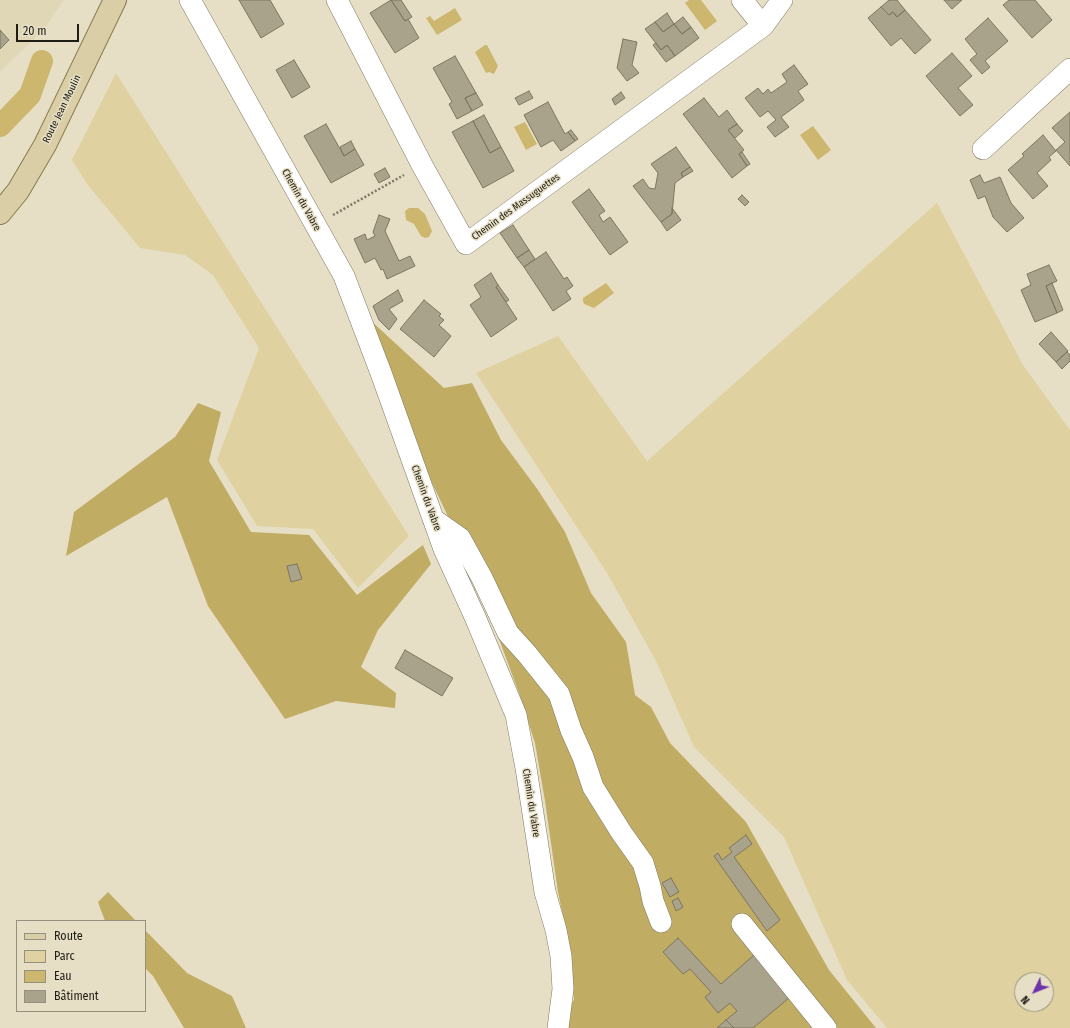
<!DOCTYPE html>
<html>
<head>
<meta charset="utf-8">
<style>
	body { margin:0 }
	#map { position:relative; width:1070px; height:1028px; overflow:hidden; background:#e6dfc6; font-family:"Fira Sans Condensed",sans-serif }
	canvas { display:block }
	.legend { position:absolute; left:16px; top:920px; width:130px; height:92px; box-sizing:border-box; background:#e6dfc6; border:1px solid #96917e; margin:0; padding:5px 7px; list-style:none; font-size:12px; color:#1f1c13 }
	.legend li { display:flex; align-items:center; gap:8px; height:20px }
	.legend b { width:20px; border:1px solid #96917e }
	.north { position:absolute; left:1014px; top:972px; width:40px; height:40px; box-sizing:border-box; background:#e6dfc6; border:1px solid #96917e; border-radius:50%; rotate:227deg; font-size:11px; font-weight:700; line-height:16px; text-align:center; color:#1f1c13 }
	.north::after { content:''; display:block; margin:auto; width:14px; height:18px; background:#6f33a9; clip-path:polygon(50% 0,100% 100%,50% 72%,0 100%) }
	.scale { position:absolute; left:16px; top:24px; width:63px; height:18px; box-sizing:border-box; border:2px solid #1f1c13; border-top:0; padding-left:5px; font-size:12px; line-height:14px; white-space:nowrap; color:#1f1c13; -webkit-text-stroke:3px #e6dfc6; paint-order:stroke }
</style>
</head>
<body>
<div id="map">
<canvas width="1070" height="1028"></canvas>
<ul class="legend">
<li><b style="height:5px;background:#dacea6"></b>Route</li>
<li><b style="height:11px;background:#e0d1a1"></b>Parc</li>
<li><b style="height:11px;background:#cdb76e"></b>Eau</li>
<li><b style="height:11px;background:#aaa38b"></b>Bâtiment</li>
</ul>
<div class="north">N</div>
<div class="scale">20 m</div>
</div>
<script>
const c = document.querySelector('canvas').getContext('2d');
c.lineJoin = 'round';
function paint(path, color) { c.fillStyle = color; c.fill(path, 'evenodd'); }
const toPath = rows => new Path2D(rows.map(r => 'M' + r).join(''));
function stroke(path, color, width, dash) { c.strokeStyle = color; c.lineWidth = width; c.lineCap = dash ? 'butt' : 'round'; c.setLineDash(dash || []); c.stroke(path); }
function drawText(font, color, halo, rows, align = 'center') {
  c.font = font + ' "Fira Sans Condensed",sans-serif'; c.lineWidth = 3; c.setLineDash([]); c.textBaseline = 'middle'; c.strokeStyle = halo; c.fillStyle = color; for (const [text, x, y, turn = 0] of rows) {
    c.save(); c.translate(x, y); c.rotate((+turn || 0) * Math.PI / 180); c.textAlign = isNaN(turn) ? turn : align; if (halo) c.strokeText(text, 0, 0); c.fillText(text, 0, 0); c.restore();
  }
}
const built = toPath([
	[0,0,63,0,46,27,0,72]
]);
const green = toPath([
	[116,73,409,536,358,588,313,529,257,526,217,460,259,348,213,275,185,255,140,248,87,184,72,160],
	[937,203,1023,365,1070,430,1070,1028,887,1028,847,980,784,837,694,747,656,661,607,573,476,373,558,336,647,461],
	[1022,980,1046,980,1046,1004,1022,1004]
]);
const forest = toPath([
	[369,319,444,388,472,383,501,440,538,490,565,532,591,593,626,642,635,695,651,707,670,743,746,822,829,970,876,1028,555,1028,574,1000,569,945,558,892,545,801,535,743,519,693,473,569,424,466],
	[198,403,221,412,209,461,251,532,309,535,357,595,423,545,431,564,378,630,361,667,396,693,395,708,336,701,285,719,208,606,167,497,66,556,74,512,175,437],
	[108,892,136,921,105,921,98,902],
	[145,930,187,973,232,996,246,1028,184,1028,153,976,145,968]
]);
const water = toPath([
	[689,0,701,0,717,21,705,30,685,3],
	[455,8,462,20,437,35,426,18,430,16,434,21],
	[485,45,487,45,498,66,494,74,489,72,486,73,475,52],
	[525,122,537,144,526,150,514,127],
	[813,126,831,150,818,160,800,135],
	[409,208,418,208,425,214,432,231,429,237,425,238,421,236,414,224,406,220,405,211],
	[606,283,614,293,594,308,584,304,583,301,583,298]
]);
const canal = toPath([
	[0,126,30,95,42,61]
]);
const building = toPath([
	[239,0,270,0,284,24,261,38,239,0],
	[391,0,405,21,408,19,419,38,395,53,370,13,391,0],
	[391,0,401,0,412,17,405,21,391,0],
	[889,0,897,0,905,10,897,17,893,12,889,15,881,7,889,0],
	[944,0,962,0,952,9,944,0],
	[1009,0,1035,0,1052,20,1032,38,1003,5,1009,0],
	[881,7,889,15,893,12,897,17,905,10,931,40,915,54,901,38,891,46,868,18,881,7],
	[667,13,674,24,663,32,655,22,667,13],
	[683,17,691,27,682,34,674,24,683,17],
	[988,18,1008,41,985,61,990,67,982,74,970,60,977,54,965,39,988,18],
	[655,22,663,32,674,24,682,34,691,27,699,38,675,56,667,45,661,50,645,29,655,22],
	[0,30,9,40,0,49,0,30],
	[623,39,637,42,632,65,639,73,627,81,617,68,623,39],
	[656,43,661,50,667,45,675,56,666,62,653,45,656,43],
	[952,53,972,76,958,88,973,105,960,116,926,76,952,53],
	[455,56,476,93,465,98,472,111,457,119,449,104,452,102,433,68,455,56],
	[294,60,310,87,292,98,276,70,294,60],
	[794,65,808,84,798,91,804,100,781,117,789,127,775,137,767,127,776,120,768,111,760,117,745,98,758,88,763,94,768,89,771,93,787,82,782,74,794,65],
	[529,91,533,98,519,105,515,98,529,91],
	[621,92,625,98,615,105,612,99,621,92],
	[476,93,483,105,472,111,465,98,476,93],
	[704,98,719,117,727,110,737,124,728,130,744,150,739,154,747,166,732,178,683,114,704,98],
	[548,102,565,134,568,132,575,141,561,151,553,140,541,147,524,115,548,102],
	[1070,112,1070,166,1056,150,1065,142,1052,128,1070,112],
	[484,115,501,147,490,153,473,121,484,115],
	[473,121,490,153,501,147,514,171,483,188,452,132,473,121],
	[326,124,344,156,355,149,364,165,331,183,304,136,326,124],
	[737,124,743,131,735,138,728,130,737,124],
	[571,130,578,139,575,141,568,132,571,130],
	[1043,135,1056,151,1049,157,1051,160,1037,173,1048,186,1033,199,1008,170,1024,156,1022,154,1043,135],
	[351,141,355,149,344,156,340,147,351,141],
	[676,147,690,167,681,173,683,177,675,183,672,214,661,222,633,186,643,179,649,188,655,189,658,173,651,164,676,147],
	[742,152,750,164,747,166,739,154,742,152],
	[690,167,693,171,683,177,681,173,690,167],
	[385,168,390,177,379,183,374,174,385,168],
	[980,175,984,183,1000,177,1011,203,1024,218,1007,232,993,217,985,196,978,199,970,180,980,175],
	[589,189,605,211,599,215,603,222,610,217,628,242,610,255,572,202,589,189],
	[742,195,749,202,745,206,738,199,742,195],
	[672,208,681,220,667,231,661,222,672,214,672,208],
	[379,215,390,219,385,231,399,261,410,256,415,266,387,279,383,269,381,270,375,258,365,263,354,239,365,234,367,240,375,236,373,232,379,215],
	[513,225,529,250,517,258,500,233,513,225],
	[529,250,535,259,524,267,517,258,529,250],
	[546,252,564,279,567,277,573,286,566,291,571,299,553,311,524,267,546,252],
	[1049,265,1057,281,1046,286,1057,313,1035,322,1021,290,1031,285,1027,274,1049,265],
	[491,273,498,285,496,287,517,319,491,337,470,305,481,297,474,285,491,273],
	[1052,283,1063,310,1057,313,1046,286,1052,283],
	[498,285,509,300,506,302,496,287,498,285],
	[398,290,403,301,389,309,397,319,389,330,379,320,373,306,398,290],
	[424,300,441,314,439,316,444,320,439,325,451,336,434,357,400,329,424,300],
	[1051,332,1068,351,1056,362,1039,344,1051,332],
	[1067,352,1070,355,1070,361,1062,369,1056,362,1067,352],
	[297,564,302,579,291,582,287,566,297,564],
	[405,650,453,678,442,696,395,668,405,650],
	[746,835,752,844,734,857,780,920,767,931,714,856,718,853,722,860,732,852,729,848,746,835],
	[671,878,679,892,670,897,662,883,671,878],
	[678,898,683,907,676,911,672,901,678,898],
	[678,938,721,984,754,955,789,998,753,1028,734,1028,726,1020,737,1011,730,1003,718,1013,705,997,711,992,690,969,683,974,663,952,678,938],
	[726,1020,734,1028,717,1028,726,1020]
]);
const path = toPath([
	[333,215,404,175]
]);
const minor = toPath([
	[190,0,344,276,381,373,444,549,475,617,516,715,526,768,545,892,556,930,561,956,563,989,558,1028],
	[337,0,422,165,466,244,763,26,782,0],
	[742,0,763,26],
	[983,149,1070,69],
	[433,519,460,538,482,578,508,633,527,654,559,694,571,730,583,757,593,787,621,832,643,863,650,886,653,901,661,922],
	[742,924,826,1028]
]);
const major = toPath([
	[0,213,18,191,45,145,115,0]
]);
const streetNames = [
	["Route Jean Moulin",62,109,-64],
	["Chemin du Vabre",301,200,61],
	["Chemin des Massuguettes",516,207,-36],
	["Chemin du Vabre",426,498,70],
	["Chemin du Vabre",531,803,81]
];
paint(built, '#e0d7b6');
paint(green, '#e0d1a1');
paint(forest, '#c1ac63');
paint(water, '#cdb76e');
stroke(canal, '#cdb76e', 22);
paint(building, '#aaa38b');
stroke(building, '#7d7660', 1);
stroke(minor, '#817b64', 22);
stroke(major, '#897b4c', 24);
stroke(path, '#7c7767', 2.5, [2, 2]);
stroke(minor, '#fff', 21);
stroke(major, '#dacea6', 22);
drawText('10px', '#1f1c13', '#e6dfc6', streetNames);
</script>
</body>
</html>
